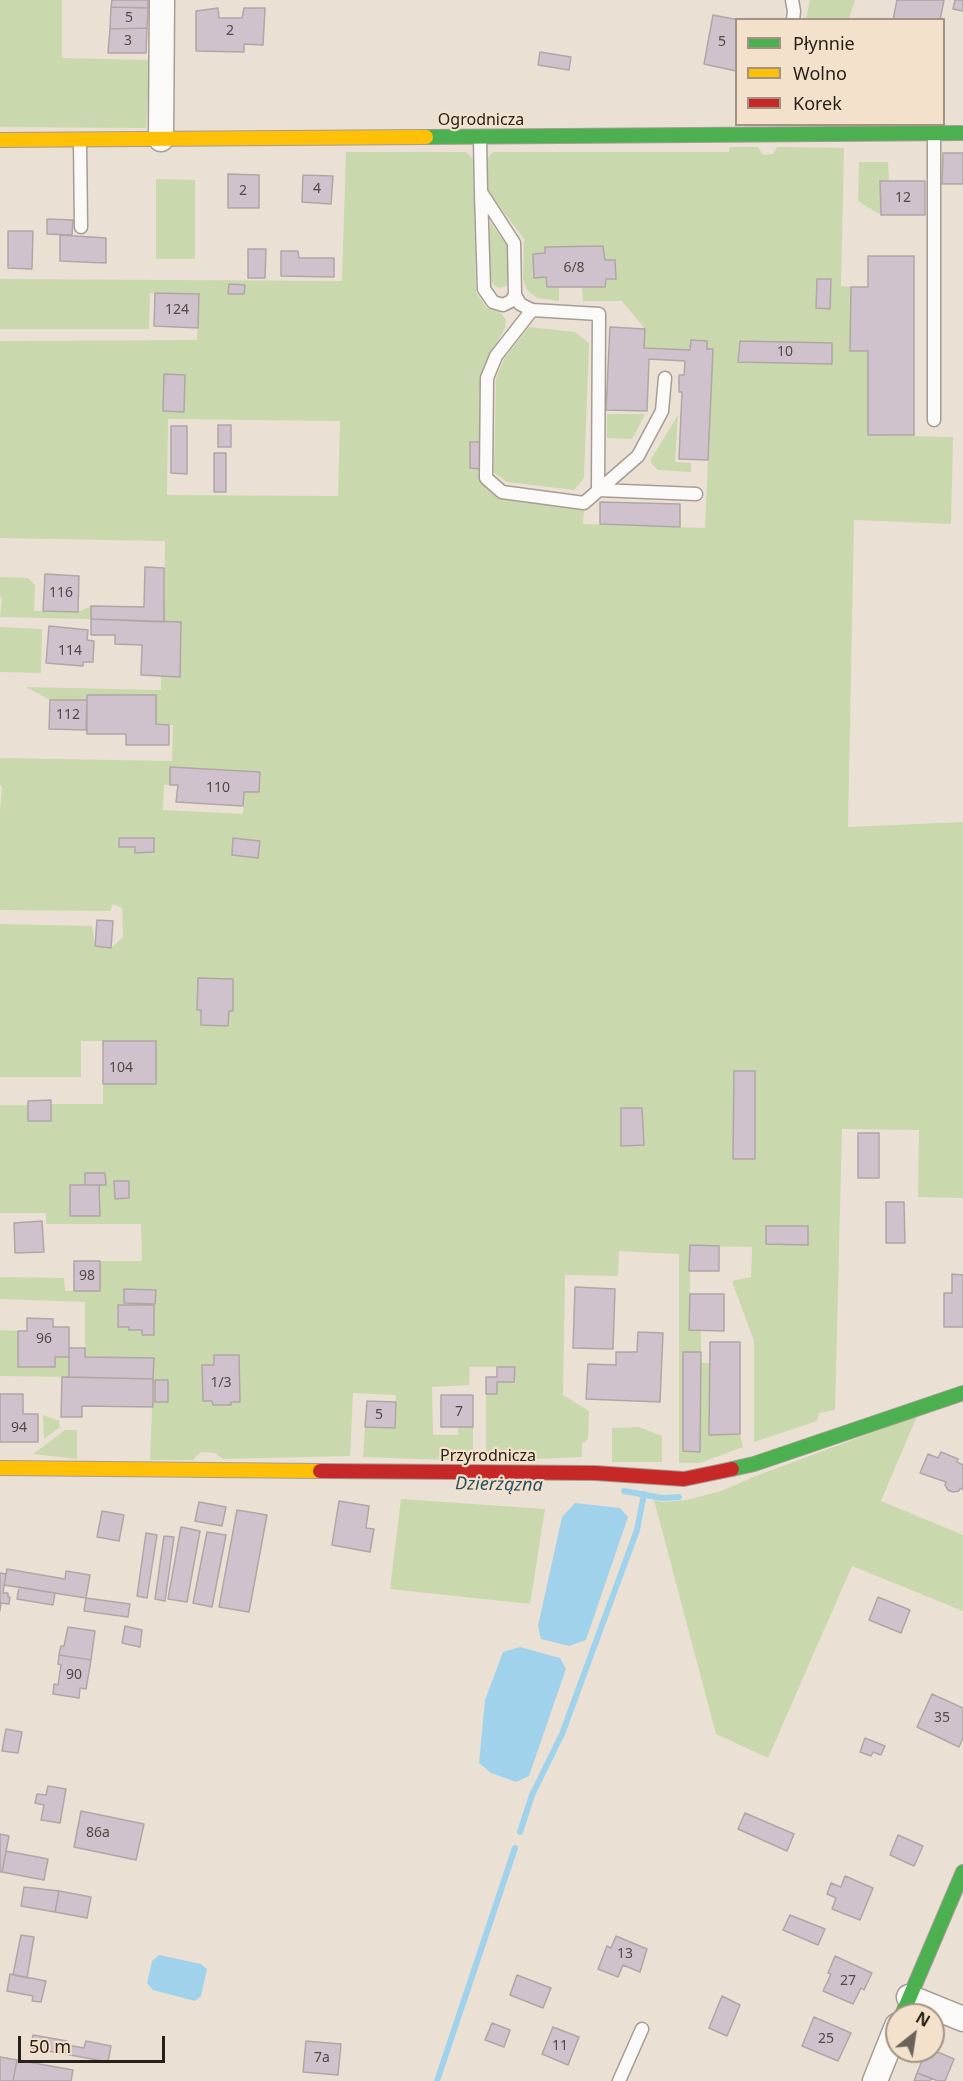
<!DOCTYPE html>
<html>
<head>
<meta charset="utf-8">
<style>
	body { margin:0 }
	#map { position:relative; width:963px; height:2081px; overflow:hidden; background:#ebe0d4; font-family:"Noto Sans",sans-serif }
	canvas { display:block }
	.legend { position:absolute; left:735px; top:18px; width:210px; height:108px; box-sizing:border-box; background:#f4e1cb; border:2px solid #a29484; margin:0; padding:8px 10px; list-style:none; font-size:18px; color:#282119 }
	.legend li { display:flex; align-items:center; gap:12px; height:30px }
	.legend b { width:30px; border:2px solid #a29484 }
	.north { position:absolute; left:885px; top:2003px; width:60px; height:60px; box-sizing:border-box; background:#f4e1cb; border:2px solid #a29484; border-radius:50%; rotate:30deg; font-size:16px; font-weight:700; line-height:24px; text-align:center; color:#282119 }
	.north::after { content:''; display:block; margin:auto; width:21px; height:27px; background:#6c645a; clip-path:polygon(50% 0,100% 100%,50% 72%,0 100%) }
	.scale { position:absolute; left:18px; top:2036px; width:147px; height:27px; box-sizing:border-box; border:3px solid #282119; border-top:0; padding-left:8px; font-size:18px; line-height:21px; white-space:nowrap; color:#282119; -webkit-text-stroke:4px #f4e1cb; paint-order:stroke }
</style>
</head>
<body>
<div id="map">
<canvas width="963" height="2081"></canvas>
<ul class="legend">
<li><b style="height:8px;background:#4caf50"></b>Płynnie</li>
<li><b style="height:8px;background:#ffc107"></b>Wolno</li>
<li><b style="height:8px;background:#c62828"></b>Korek</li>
</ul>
<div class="north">N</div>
<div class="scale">50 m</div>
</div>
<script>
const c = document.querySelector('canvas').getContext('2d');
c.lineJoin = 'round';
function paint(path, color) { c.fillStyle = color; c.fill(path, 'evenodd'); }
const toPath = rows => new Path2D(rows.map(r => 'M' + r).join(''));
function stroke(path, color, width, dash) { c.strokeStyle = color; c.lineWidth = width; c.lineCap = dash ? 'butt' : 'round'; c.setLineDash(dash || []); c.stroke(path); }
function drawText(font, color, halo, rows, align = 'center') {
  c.font = font + ' "Noto Sans",sans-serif'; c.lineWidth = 4.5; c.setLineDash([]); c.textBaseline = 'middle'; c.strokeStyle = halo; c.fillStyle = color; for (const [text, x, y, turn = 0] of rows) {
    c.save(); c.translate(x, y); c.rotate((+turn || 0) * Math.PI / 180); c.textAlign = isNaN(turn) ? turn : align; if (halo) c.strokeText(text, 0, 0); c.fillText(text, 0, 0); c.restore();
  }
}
const green = toPath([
	[0,0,62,0,62,58,150,60,146,128,0,127],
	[810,0,855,0,849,19,806,19],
	[730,147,758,147,763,155,773,154,777,147,844,148,841,286,851,287,850,351,868,351,868,435,953,437,951,524,854,520,848,827,963,822,963,1198,918,1197,919,1130,842,1129,835,1410,819,1413,817,1421,754,1442,754,1341,732,1281,751,1277,752,1247,690,1246,690,1330,701,1330,701,1352,683,1352,683,1451,700,1451,701,1363,710,1363,709,1435,740,1434,743,1447,700,1463,679,1463,679,1254,619,1251,618,1276,565,1275,563,1395,589,1411,588,1439,582,1444,582,1457,486,1461,486,1394,497,1394,497,1382,514,1382,514,1367,470,1367,469,1385,432,1387,433,1435,458,1435,458,1427,473,1427,473,1461,363,1457,365,1427,394,1428,396,1395,353,1393,350,1456,223,1459,215,1453,201,1452,193,1460,150,1460,154,1358,85,1357,85,1302,0,1299,0,1277,64,1278,65,1291,100,1291,100,1261,142,1261,141,1224,46,1224,46,1213,0,1213,0,1105,28,1105,51,1121,51,1104,103,1104,103,1084,156,1084,156,1041,81,1041,81,1077,0,1077,0,924,92,926,95,946,111,948,123,937,122,908,113,904,110,911,0,910,0,811,2,786,0,785,0,758,172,761,173,725,156,724,156,695,87,695,87,700,50,700,26,687,161,690,161,676,180,677,164,622,165,541,0,538,0,341,197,340,199,294,150,293,149,329,0,329,0,279,342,281,346,152,466,152,473,159,476,292,487,308,501,313,506,320,505,328,491,353,481,376,481,442,470,442,470,468,481,469,481,482,500,497,584,509,583,524,705,528,713,349,707,349,691,340,690,350,644,348,645,329,622,301,583,301,582,287,604,287,606,279,616,279,615,260,605,260,603,246,545,247,545,253,533,254,534,277,546,277,547,287,559,287,559,301,537,298,527,290,523,279,524,239,487,190,487,159,493,152,729,152],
	[817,279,831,279,830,309,816,308],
	[740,341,832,343,832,363,738,362],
	[164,374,185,375,184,412,163,411],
	[168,419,340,421,338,496,167,495],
	[170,768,260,772,259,792,244,792,243,814,163,810,164,785,170,785],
	[734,1072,755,1072,754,1159,733,1159],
	[642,1108,644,1145,621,1109],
	[85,1173,105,1173,106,1185,99,1185,99,1215,70,1185,85,1185],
	[767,1226,808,1226,807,1245,766,1244],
	[124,1289,155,1290,155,1304,124,1303],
	[202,1365,214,1365,231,1405,213,1405,212,1401,203,1401],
	[155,1381,168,1381,168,1402,155,1402],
	[859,162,888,162,889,181,880,182,881,215,858,201],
	[156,179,195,180,195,259,156,259],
	[490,222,508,247,508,280,506,286,499,288,494,285,489,278],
	[529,327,575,332,589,343,584,478,574,490,507,482,494,473,496,378,504,359],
	[607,414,645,414,632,439,607,438],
	[678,415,675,462,691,463,691,472,658,470,651,463,651,459],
	[0,577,28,578,35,585,34,611,78,612,91,606,91,619,0,617,2,598,0,597],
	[0,627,42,629,41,673,0,672],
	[0,1330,18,1331,18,1367,55,1367,55,1357,69,1357,69,1377,0,1376],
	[43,1415,59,1421,60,1427,44,1439],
	[917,1416,881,1501,963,1535,963,1611,852,1566,768,1758,716,1734,654,1500,662,1502,687,1500,721,1491,756,1476],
	[639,1427,662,1436,662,1462,612,1462,612,1428],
	[65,1430,77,1430,77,1459,33,1454],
	[401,1499,545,1509,530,1604,390,1589]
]);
const water = toPath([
	[575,1503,620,1508,628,1517,586,1640,569,1646,541,1639,538,1626,562,1517],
	[520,1647,560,1658,566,1669,529,1776,516,1782,491,1773,479,1763,485,1700,503,1652],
	[159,1955,201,1964,207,1969,201,1996,195,2001,153,1990,147,1983,152,1961]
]);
const stream = toPath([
	[624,1491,662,1498,679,1497],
	[520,1832,532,1795,562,1734,637,1530,644,1494],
	[437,2081,515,1848]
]);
const building = toPath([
	[112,0,148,0,148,8,111,7,112,0],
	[897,0,944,0,940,20,893,20,897,0],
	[955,0,963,0,963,11,953,9,955,0],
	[111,7,148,8,147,28,110,29,111,7],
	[218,8,219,18,242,18,244,8,265,8,263,45,244,44,244,52,196,51,196,11,218,8],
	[713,15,739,20,736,20,736,71,704,64,713,15],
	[147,28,146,53,108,53,110,29,147,28],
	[540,52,571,57,569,70,538,65,540,52],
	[943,153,963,153,963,184,942,184,943,153],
	[228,174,259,175,259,208,228,208,228,174],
	[303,175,333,176,331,204,302,202,303,175],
	[880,181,925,181,925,215,881,215,880,181],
	[47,219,73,220,72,235,47,234,47,219],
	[8,231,33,231,32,269,8,268,8,231],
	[60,235,106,238,106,263,60,261,60,235],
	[603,246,605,260,615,260,616,279,606,279,605,287,547,287,546,277,534,278,533,254,545,253,545,247,603,246],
	[248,249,266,249,265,278,248,278,248,249],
	[281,251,298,251,299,258,334,258,334,277,281,276,281,251],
	[868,256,914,256,914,435,868,435,868,351,850,351,851,287,868,287,868,256],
	[817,279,831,279,830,309,816,308,817,279],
	[229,284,245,285,244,294,228,294,229,284],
	[155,293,199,294,198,328,154,326,155,293],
	[610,327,645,329,644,348,690,350,691,340,707,341,707,349,713,349,708,460,679,459,682,392,679,392,679,375,684,375,685,361,649,359,647,411,606,410,610,327],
	[740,341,832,343,832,364,738,362,740,341],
	[164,374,185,375,184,412,163,411,164,374],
	[218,425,231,425,231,447,218,447,218,425],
	[171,426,187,426,187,474,171,473,171,426],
	[470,442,481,442,481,469,470,468,470,442],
	[214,453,226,453,226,492,214,492,214,453],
	[600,502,680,504,680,527,600,524,600,502],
	[145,567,164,568,164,622,91,619,91,606,144,607,145,567],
	[45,574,79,576,78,612,43,611,45,574],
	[91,619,181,622,180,677,141,675,142,645,115,644,115,635,91,635,91,619],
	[49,626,88,630,87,640,94,641,93,662,83,662,83,666,46,663,49,626],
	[87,695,156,695,156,724,169,725,169,745,126,745,126,734,87,734,87,695],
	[50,700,87,700,86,730,49,729,50,700],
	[170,767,260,772,259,792,244,792,243,806,176,802,178,785,170,785,170,767],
	[119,838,154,838,154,852,135,853,135,847,119,847,119,838],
	[233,838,260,841,258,858,232,855,233,838],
	[97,920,113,921,111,948,95,946,97,920],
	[198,978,233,979,233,1011,229,1011,228,1026,201,1025,201,1010,197,1010,198,978],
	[103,1041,156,1041,156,1084,103,1084,103,1041],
	[734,1071,755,1071,755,1159,733,1159,734,1071],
	[51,1100,51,1121,28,1121,28,1101,51,1100],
	[621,1108,642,1108,644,1145,621,1146,621,1108],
	[858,1133,879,1133,879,1178,858,1178,858,1133],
	[85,1173,105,1173,106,1185,85,1185,85,1173],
	[114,1181,129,1181,129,1198,115,1199,114,1181],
	[70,1185,99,1185,100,1216,70,1216,70,1185],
	[886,1202,904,1202,905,1243,886,1243,886,1202],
	[42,1221,44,1252,15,1253,14,1223,42,1221],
	[766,1226,808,1226,808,1245,766,1244,766,1226],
	[690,1245,719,1246,719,1271,689,1271,690,1245],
	[74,1261,100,1261,100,1291,74,1291,74,1261],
	[952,1274,963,1275,963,1327,944,1327,944,1293,952,1293,952,1274],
	[575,1287,615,1289,613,1349,573,1348,575,1287],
	[124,1289,156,1290,155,1304,124,1303,124,1289],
	[690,1294,724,1294,724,1331,689,1330,690,1294],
	[118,1305,154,1305,154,1335,142,1335,142,1330,129,1330,129,1327,118,1327,118,1305],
	[27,1318,53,1319,53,1327,69,1327,69,1357,55,1357,55,1367,18,1367,18,1331,27,1331,27,1318],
	[638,1332,663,1333,660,1402,586,1399,588,1364,616,1365,616,1352,637,1352,638,1332],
	[710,1342,740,1342,740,1434,709,1435,710,1342],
	[69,1348,85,1348,85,1357,154,1358,153,1379,69,1377,69,1348],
	[683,1352,701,1352,700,1452,683,1451,683,1352],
	[214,1355,239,1355,240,1402,231,1402,231,1405,213,1405,212,1401,203,1401,202,1365,214,1365,214,1355],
	[497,1367,515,1367,514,1382,497,1382,497,1394,486,1394,486,1377,497,1377,497,1367],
	[62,1377,153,1379,153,1407,82,1406,82,1417,61,1417,62,1377],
	[155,1380,168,1380,168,1402,155,1402,155,1380],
	[0,1394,23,1394,23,1414,38,1414,38,1442,0,1442,0,1394],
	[441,1395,473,1395,473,1427,441,1427,441,1395],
	[367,1401,396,1402,395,1428,365,1427,367,1401],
	[941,1452,958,1459,957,1462,963,1465,963,1490,960,1488,959,1491,953,1492,948,1490,945,1485,946,1482,920,1473,928,1454,938,1458,941,1452],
	[339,1501,369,1506,366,1528,374,1529,370,1552,332,1545,339,1501],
	[199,1502,226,1507,222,1526,195,1521,199,1502],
	[237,1510,267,1515,249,1612,219,1607,237,1510],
	[102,1511,124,1515,119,1541,97,1537,102,1511],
	[181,1527,200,1531,187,1602,168,1599,181,1527],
	[207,1532,226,1535,212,1607,193,1603,207,1532],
	[146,1533,157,1535,147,1598,137,1596,146,1533],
	[164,1536,174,1537,165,1601,155,1599,164,1536],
	[7,1569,65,1579,66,1571,90,1575,86,1598,4,1585,7,1569],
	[0,1573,6,1574,3,1593,8,1593,8,1597,10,1597,9,1604,1,1603,0,1611,0,1573],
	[19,1587,55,1593,53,1605,17,1599,19,1587],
	[878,1597,910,1610,901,1633,869,1620,878,1597],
	[86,1598,130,1604,128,1617,84,1611,86,1598],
	[125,1626,142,1630,140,1647,122,1643,125,1626],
	[68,1627,95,1631,91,1660,59,1655,61,1646,64,1646,68,1627],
	[59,1655,91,1660,86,1689,80,1688,79,1698,53,1694,54,1684,58,1685,61,1665,58,1664,59,1655],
	[932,1694,963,1708,963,1738,959,1747,917,1727,932,1694],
	[6,1729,22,1732,18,1753,2,1751,6,1729],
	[865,1738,885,1746,881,1755,873,1752,871,1756,860,1752,865,1738],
	[48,1786,66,1789,60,1823,41,1820,44,1805,35,1803,37,1794,46,1795,48,1786],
	[81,1811,144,1824,136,1860,74,1847,81,1811],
	[745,1813,794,1834,787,1851,738,1829,745,1813],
	[0,1834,9,1836,2,1872,0,1872,0,1834],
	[898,1835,923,1846,914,1866,890,1855,898,1835],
	[6,1851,48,1859,44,1880,2,1872,6,1851],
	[845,1876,873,1888,860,1920,832,1909,836,1898,827,1894,831,1883,841,1887,845,1876],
	[24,1887,59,1891,55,1912,21,1906,24,1887],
	[59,1891,91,1897,87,1918,55,1912,59,1891],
	[790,1915,825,1929,818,1945,783,1930,790,1915],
	[21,1935,34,1937,27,1978,13,1975,21,1935],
	[616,1936,647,1949,640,1972,623,1965,618,1977,598,1969,607,1946,611,1948,616,1936],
	[835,1956,872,1973,864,1990,861,1988,853,2004,823,1991,831,1974,828,1973,835,1956],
	[10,1974,46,1981,41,2002,32,2001,33,1996,7,1991,10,1974],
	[517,1975,551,1988,543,2008,510,1995,517,1975],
	[722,1996,740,2005,727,2036,709,2028,722,1996],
	[814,2017,851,2033,838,2061,802,2046,814,2017],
	[492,2023,510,2030,504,2047,485,2040,492,2023],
	[553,2027,579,2037,568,2065,542,2054,553,2027],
	[33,2035,67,2041,65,2054,30,2048,33,2035],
	[86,2041,111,2046,108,2062,65,2054,67,2045,84,2048,86,2041],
	[306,2041,341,2044,338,2075,303,2072,306,2041],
	[933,2050,954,2059,945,2081,938,2081,917,2073,926,2051,933,2050],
	[0,2057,17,2060,13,2081,0,2081,0,2057],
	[17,2060,73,2070,71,2081,13,2081,17,2060],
	[917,2073,931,2078,930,2081,914,2081,917,2073]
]);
const lane = toPath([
	[792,0,794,11,793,20],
	[480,138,481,192,514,243,515,295,520,304,532,310,599,314,598,490,696,494],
	[80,141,81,227],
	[481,193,484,289,493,302,503,305,511,301,515,295],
	[532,310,496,356,487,378,486,478,502,492,584,503,638,456,662,411,665,378],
	[934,420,934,133],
	[619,2081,642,2029]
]);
const street = toPath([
	[161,139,162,0],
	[909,1997,963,2019],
	[875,2081,897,2026]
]);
const fast = toPath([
	[426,137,963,133],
	[732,1469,754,1464,963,1393],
	[902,2015,963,1872]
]);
const slow = toPath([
	[0,140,426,137],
	[0,1468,320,1471]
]);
const jam = toPath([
	[320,1471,595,1473,684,1479,732,1469]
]);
const numberNames = [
	["5",129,18],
	["2",230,31],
	["3",128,41],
	["5",722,42],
	["4",317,189],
	["2",243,191],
	["12",903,198],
	["6/8",574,268],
	["124",177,310],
	["10",785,352],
	["116",61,593],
	["114",70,651],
	["112",68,715],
	["110",218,788],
	["104",121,1068],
	["98",87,1276],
	["96",44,1339],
	["1/3",221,1383],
	["7",459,1412],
	["5",379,1415],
	["94",19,1428],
	["90",74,1675],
	["35",942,1718],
	["86a",98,1833],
	["13",625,1954],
	["27",848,1981],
	["25",826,2039],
	["11",560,2046],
	["7a",322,2058]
];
const streetNames = [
	["Ogrodnicza",481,120],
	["Przyrodnicza",488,1456]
];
const waterNames = [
	["Dzierżązna",499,1485,1]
];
paint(green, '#cad8ad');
paint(water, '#a0d3eb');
stroke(stream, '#a0d3eb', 6);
paint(building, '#d0c2cc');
stroke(building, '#aea7a6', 1.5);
stroke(lane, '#a59d94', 15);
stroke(street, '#a59d94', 27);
stroke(fast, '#a59d94', 16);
stroke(slow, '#a59d94', 16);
stroke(jam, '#a59d94', 16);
stroke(lane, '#fcfaf9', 12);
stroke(street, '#fcfaf9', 24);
stroke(fast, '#4caf50', 14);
stroke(slow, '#ffc107', 14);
stroke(jam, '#c62828', 14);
drawText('14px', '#524946', null, numberNames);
drawText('16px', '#282119', '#f4e1cb', streetNames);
drawText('italic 18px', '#275167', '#f4e1cb', waterNames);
</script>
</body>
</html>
